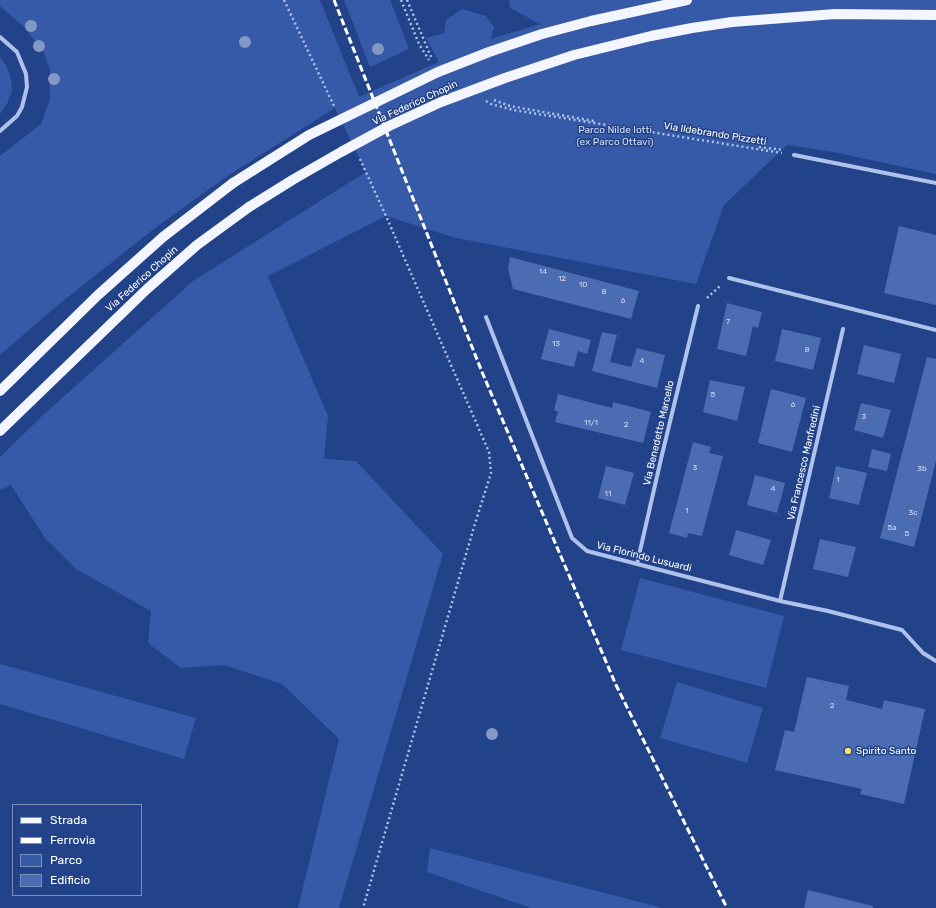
<!DOCTYPE html>
<html>
<head>
<meta charset="utf-8">
<style>
	body { margin:0 }
	#map { position:relative; width:936px; height:908px; overflow:hidden; background:#22428a; font-family:Rubik,sans-serif }
	canvas { display:block }
	.legend { position:absolute; left:12px; top:804px; width:130px; height:92px; box-sizing:border-box; background:#22428a; border:1px solid #7a8eb9; margin:0; padding:5px 7px; list-style:none; font-size:12px; color:#fff }
	.legend li { display:flex; align-items:center; gap:8px; height:20px }
	.legend b { width:20px; border:1px solid #7a8eb9 }
</style>
</head>
<body>
<div id="map">
<canvas width="936" height="908"></canvas>
<ul class="legend">
<li><b style="height:5px;background:#f3f6fe"></b>Strada</li>
<li><b style="height:5px;background:#fff"></b>Ferrovia</li>
<li><b style="height:11px;background:#365aa7"></b>Parco</li>
<li><b style="height:11px;background:#4b6bb2"></b>Edificio</li>
</ul>
</div>
<script>
const c = document.querySelector('canvas').getContext('2d');
c.lineJoin = 'round';
function paint(path, color) { c.fillStyle = color; c.fill(path, 'evenodd'); }
const toPath = rows => new Path2D(rows.map(r => 'M' + r).join(''));
function stroke(path, color, width, dash) { c.strokeStyle = color; c.lineWidth = width; c.lineCap = dash ? 'butt' : 'round'; c.setLineDash(dash || []); c.stroke(path); }
function drawText(font, color, halo, rows, align = 'center') {
  c.font = font + ' Rubik,sans-serif'; c.lineWidth = 3; c.setLineDash([]); c.textBaseline = 'middle'; c.strokeStyle = halo; c.fillStyle = color; for (const [text, x, y, turn = 0] of rows) {
    c.save(); c.translate(x, y); c.rotate((+turn || 0) * Math.PI / 180); c.textAlign = isNaN(turn) ? turn : align; if (halo) c.strokeText(text, 0, 0); c.fillText(text, 0, 0); c.restore();
  }
}
const green = toPath([
	[0,0,320,0,359,97,439,62,426,38,444,33,446,20,462,9,486,16,494,27,491,39,540,24,510,8,509,0,936,0,936,174,833,152,787,145,724,205,696,284,456,238,386,216,268,276,328,416,324,459,356,461,443,554,339,908,298,908,339,739,282,684,224,665,181,668,148,643,151,611,76,569,45,538,11,485,0,490,0,457,42,416,193,281,366,172,335,108,229,175,155,228,58,305,0,355,0,156,41,124,50,99,50,70,43,51,23,26,0,6],
	[344,0,390,0,409,49,370,67],
	[0,57,6,65,11,78,12,91,7,104,0,114],
	[640,578,784,616,766,688,621,650],
	[0,664,196,718,184,759,0,704],
	[677,682,763,708,747,763,660,738],
	[430,848,659,907,659,908,531,908,427,872]
]);
const building = toPath([
	[899,226,936,235,936,305,884,293],
	[510,257,639,291,631,319,513,289,508,269],
	[727,303,762,312,758,328,753,326,746,356,717,349],
	[549,329,591,340,587,354,578,351,574,367,541,359],
	[782,329,821,338,813,370,775,361],
	[602,332,617,335,610,362,631,367,637,348,665,355,657,388,592,371],
	[864,345,901,354,894,383,857,374],
	[927,357,936,359,936,461,914,547,880,538],
	[710,380,745,387,737,421,703,412],
	[771,389,806,398,792,452,758,443],
	[558,394,612,408,613,402,651,412,643,443,555,422,558,412,554,410],
	[861,403,891,410,883,438,854,430],
	[693,442,711,447,709,453,723,456,702,536,688,533,687,538,669,533],
	[872,449,891,454,887,471,868,467],
	[606,466,634,473,625,505,598,498],
	[836,466,867,473,859,505,829,498],
	[755,475,785,483,777,513,747,505],
	[736,530,771,540,763,565,729,555],
	[820,539,856,547,848,577,813,569],
	[807,677,849,686,846,700,882,709,884,700,925,709,904,804,860,794,862,789,775,770,785,730,794,732],
	[808,890,873,906,873,908,804,908]
]);
const path = toPath([
	[284,0,334,106],
	[401,0,419,44,429,60],
	[407,0,432,59],
	[494,100,510,106,594,121],
	[486,101,491,104,513,110,782,153],
	[759,147,784,150],
	[360,159,386,216,489,452,491,473,474,527,363,908],
	[707,298,720,286]
]);
const minor = toPath([
	[0,37,17,52,26,74,27,87,22,107,17,116,0,131],
	[794,155,936,183],
	[729,278,936,330],
	[486,317,572,538,587,551,780,601,828,611,902,630,923,653,936,661],
	[637,564,661,459,698,306],
	[780,601,843,329]
]);
const primary = toPath([
	[732,22,835,14,936,15],
	[0,391,98,295,163,237,233,183],
	[0,431,147,289,197,245,249,207]
]);
const rail = toPath([
	[334,0,482,372,616,685,727,908]
]);
const primaryBridge = toPath([
	[233,183,309,135,438,72,489,52,542,34,591,21,687,0],
	[249,207,294,179,341,152,389,126,441,102,505,78,574,55,651,36,692,28,732,22]
]);
const trees = [
	[31,26],
	[245,42],
	[39,46],
	[378,49],
	[54,79],
	[492,734]
];
const markers = [
	[848,751,4,"#f6e171"]
];
const numberNames = [
	["14",543,272],
	["12",562,279],
	["10",583,285],
	["8",604,292],
	["6",623,301],
	["7",728,322],
	["13",556,344],
	["8",807,350],
	["4",642,361],
	["5",713,395],
	["6",793,405],
	["3",864,417],
	["11/1",591,423],
	["2",626,425],
	["3",695,468],
	["3b",922,469],
	["1",838,480],
	["4",773,489],
	["11",608,494],
	["1",687,511],
	["3c",913,513],
	["5a",892,528],
	["5",907,534],
	["2",832,706]
];
const streetNames = [
	["Via Federico Chopin",415,103,-25],
	["Via Ildebrando Pizzetti",715,134,9],
	["Via Federico Chopin",142,279,-42],
	["Via Benedetto Marcello",659,433,-77],
	["Via Francesco Manfredini",804,463,-77],
	["Via Florindo Lusuardi",644,557,14]
];
const parkNames = [
	["Parco Nilde Iotti",615,130],
	["(ex Parco Ottavi)",615,142]
];
const poiNames = [
	["Spirito Santo",856,751]
];
paint(green, '#365aa7');
paint(building, '#4b6bb2');
stroke(path, '#afc2eb', 2.5, [2, 3]);
stroke(minor, '#afc2eb', 4);
stroke(primary, '#f3f6fe', 10);
stroke(rail, '#fff', 3, [7, 3]);
stroke(primaryBridge, '#f3f6fe', 10);
c.fillStyle = '#8498c6';
for (const [x, y] of trees) { c.beginPath(); c.arc(x, y, 6, 0, 2 * Math.PI); c.fill(); }
for (const [x, y, r, color] of markers) { const dot = new Path2D(); dot.arc(x, y, r, 0, 2 * Math.PI); c.fillStyle = color; c.fill(dot); stroke(dot, '#22428a', 1.5); }
drawText('8px', '#d2daec', null, numberNames);
drawText('10px', '#fff', '#22428a', streetNames);
drawText('10px', '#d4dff8', '#22428a', parkNames);
drawText('10px', '#fff', '#22428a', poiNames, 'left');
</script>
</body>
</html>
